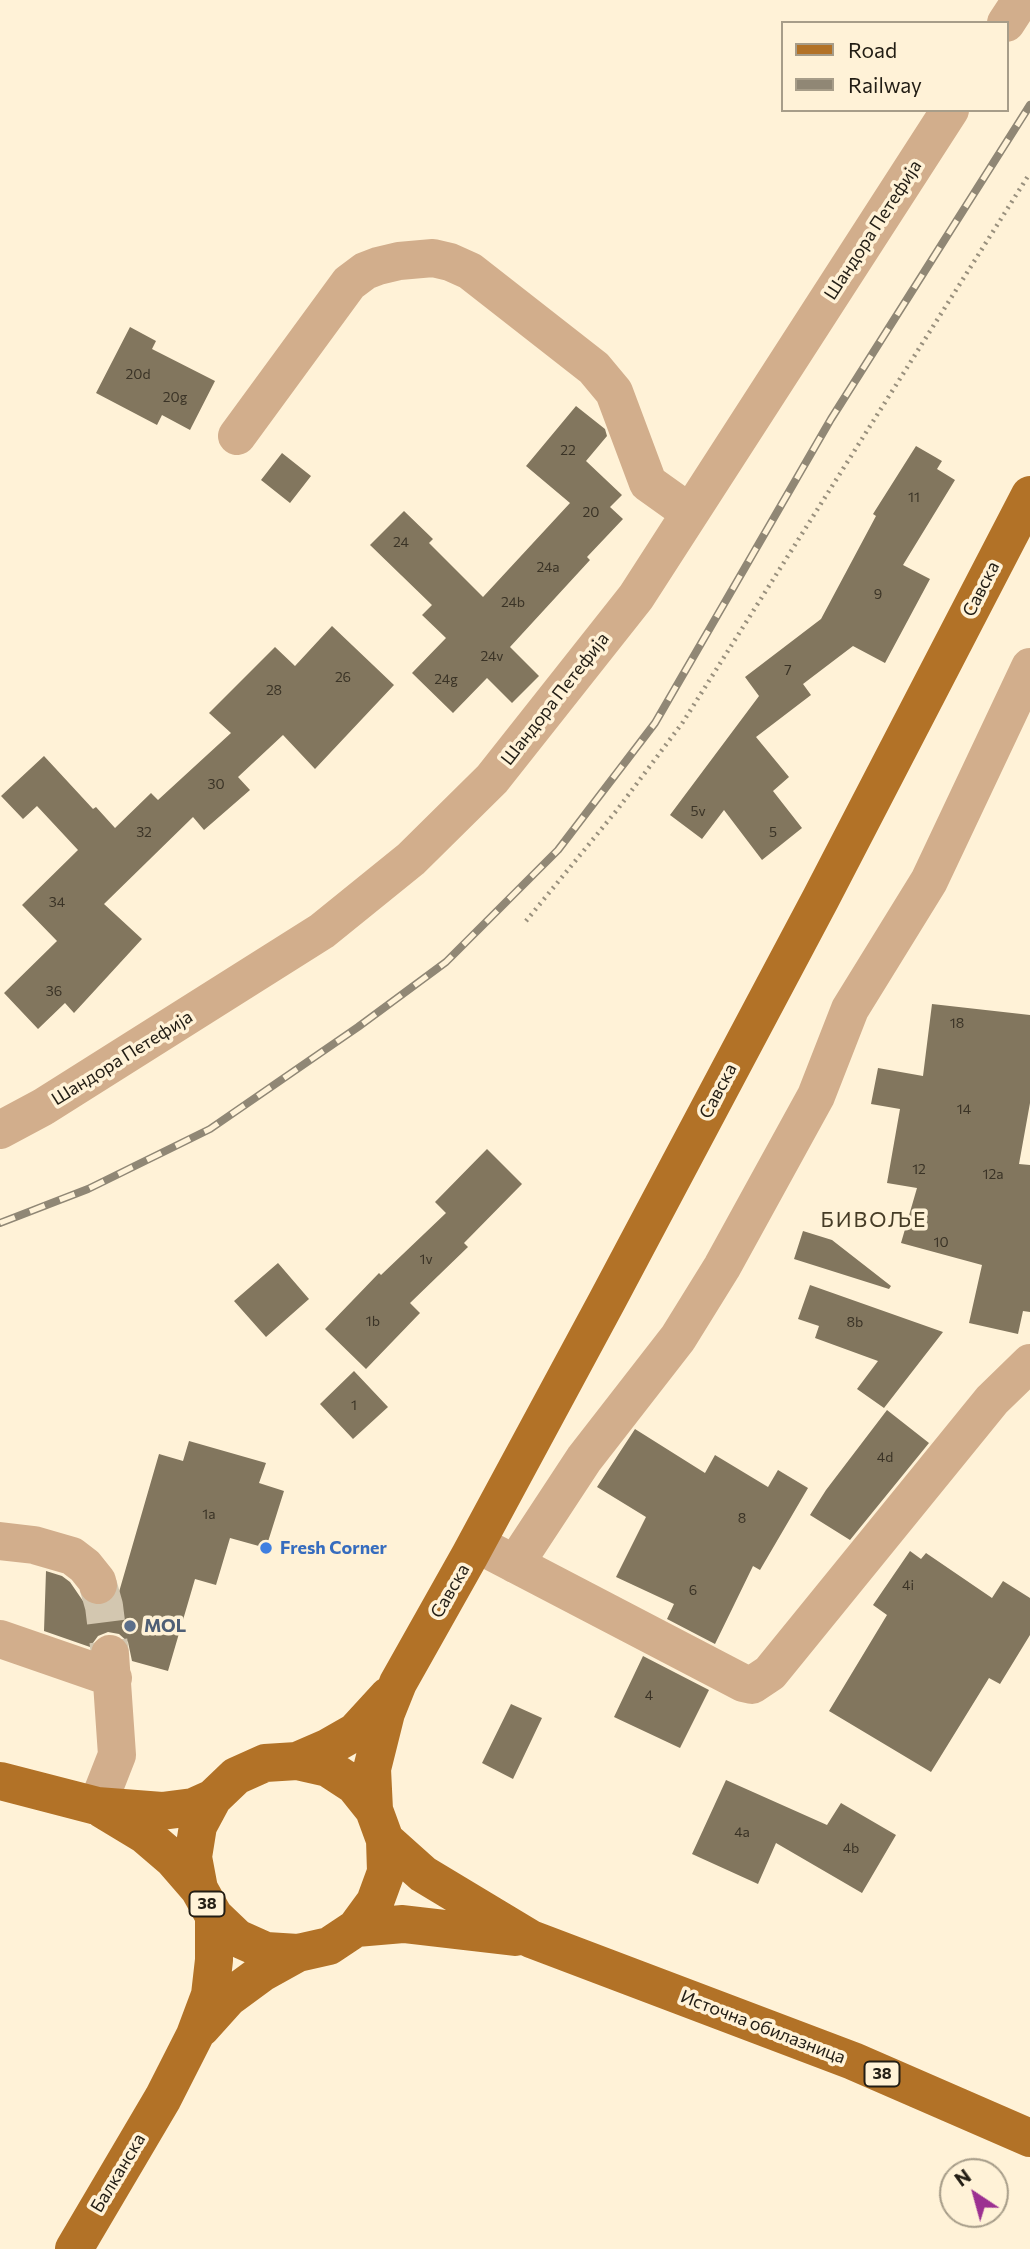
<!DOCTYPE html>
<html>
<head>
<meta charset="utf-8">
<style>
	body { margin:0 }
	#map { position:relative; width:1030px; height:2249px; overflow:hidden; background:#fff2d7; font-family:Commissioner,sans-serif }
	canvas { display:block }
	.legend { position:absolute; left:781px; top:21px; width:228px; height:91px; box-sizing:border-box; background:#fff2d7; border:2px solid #a79d89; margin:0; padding:9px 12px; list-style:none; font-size:21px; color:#221d14 }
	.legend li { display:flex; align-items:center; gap:14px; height:35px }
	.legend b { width:35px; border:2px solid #a79d89 }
	.north { position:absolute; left:939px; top:2158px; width:70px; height:70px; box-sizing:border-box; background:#fff2d7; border:2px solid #a79d89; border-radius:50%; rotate:324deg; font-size:19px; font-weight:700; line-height:28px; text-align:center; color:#221d14 }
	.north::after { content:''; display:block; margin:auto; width:24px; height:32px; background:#9c3091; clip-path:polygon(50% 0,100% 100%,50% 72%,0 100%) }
</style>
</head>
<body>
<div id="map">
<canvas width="1030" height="2249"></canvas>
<ul class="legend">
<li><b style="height:9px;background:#b27227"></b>Road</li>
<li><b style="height:9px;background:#908775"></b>Railway</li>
</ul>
<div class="north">N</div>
</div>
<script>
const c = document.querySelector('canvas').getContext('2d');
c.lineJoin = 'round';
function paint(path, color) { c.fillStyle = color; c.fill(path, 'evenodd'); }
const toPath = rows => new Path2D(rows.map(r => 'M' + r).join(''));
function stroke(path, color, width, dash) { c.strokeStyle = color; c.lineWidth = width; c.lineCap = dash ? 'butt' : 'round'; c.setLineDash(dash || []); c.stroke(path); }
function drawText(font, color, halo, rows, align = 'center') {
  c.font = font + ' Commissioner,sans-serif'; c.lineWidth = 7; c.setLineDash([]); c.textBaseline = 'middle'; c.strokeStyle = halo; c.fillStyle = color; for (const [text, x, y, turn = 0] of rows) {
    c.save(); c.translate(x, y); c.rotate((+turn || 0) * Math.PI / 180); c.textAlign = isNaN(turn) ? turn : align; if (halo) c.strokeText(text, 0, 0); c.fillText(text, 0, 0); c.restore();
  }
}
const building = toPath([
	[130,327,156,341,152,349,215,381,190,430,162,415,157,425,96,393],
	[576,406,605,429,607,436,586,461,622,495,610,507,623,519,587,557,590,560,510,647,539,676,512,703,487,678,453,713,412,673,446,638,422,615,432,605,370,545,404,511,433,539,429,543,483,597,570,503,526,466],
	[916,446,942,461,937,469,955,480,903,565,930,579,885,663,853,646,803,684,811,695,756,737,789,777,773,791,802,828,762,860,724,810,702,839,670,815,759,696,745,677,821,619,876,516,873,514],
	[282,453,311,476,290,503,261,480],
	[332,626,394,685,315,769,283,735,238,777,250,790,204,830,193,817,104,904,142,939,74,1013,65,1003,38,1029,4,993,57,941,22,905,78,850,37,806,23,819,1,796,44,756,93,809,96,807,115,828,151,793,158,800,231,733,209,713,275,647,295,666],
	[932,1004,1030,1015,1030,1103,1019,1164,1030,1165,1030,1312,1023,1311,1018,1334,969,1323,982,1265,901,1243,917,1188,887,1183,900,1109,871,1104,878,1068,923,1076],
	[487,1149,522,1184,464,1243,468,1247,410,1303,420,1313,366,1369,325,1329,379,1273,381,1275,446,1213,435,1202],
	[803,1231,832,1240,891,1286,889,1289,794,1259],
	[278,1263,309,1299,266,1337,234,1301],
	[810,1285,943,1332,884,1408,857,1389,878,1361,815,1338,819,1326,798,1319],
	[354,1371,388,1407,353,1439,320,1404],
	[887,1410,929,1443,850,1540,810,1515,826,1490],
	[635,1429,705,1473,715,1455,768,1487,778,1470,808,1488,760,1570,753,1566,715,1644,667,1619,674,1604,616,1577,646,1517,597,1487],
	[189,1441,266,1463,259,1483,284,1491,266,1548,230,1538,216,1585,195,1579,168,1671,132,1661,128,1642,119,1634,108,1632,98,1636,90,1647,44,1631,46,1571,62,1576,70,1582,83,1601,91,1606,104,1606,114,1600,119,1592,159,1454,183,1461],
	[910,1551,921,1559,926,1553,992,1598,1003,1581,1030,1598,1030,1635,1000,1684,989,1678,931,1772,829,1711,887,1615,873,1605],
	[643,1656,709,1690,680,1748,614,1717],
	[511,1704,542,1718,513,1779,482,1763],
	[726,1780,827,1825,841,1803,896,1835,862,1893,776,1843,758,1884,692,1854]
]);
const minorTunnel = toPath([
	[98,1585,104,1606,110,1654]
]);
const path = toPath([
	[526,921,617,810,683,722,1030,173]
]);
const minor = toPath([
	[1006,23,1021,0],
	[237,436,349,283,365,271,378,266,399,261,433,258,450,262,470,271,594,368,614,392,648,483,690,513],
	[0,1130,43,1107,322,931,411,859,492,779,636,597,950,110],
	[0,1541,34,1545,72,1556,85,1566,97,1581,98,1585],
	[494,1553,743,1683,752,1685,770,1673,992,1400,1030,1363],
	[515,1564,584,1459,678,1338,722,1267,816,1096,850,1009,929,881,1030,667],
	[0,1639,113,1678],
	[97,1806,117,1755,110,1654]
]);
const major = toPath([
	[297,1761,327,1748,355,1732,388,1696],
	[0,1781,97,1806,162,1811,193,1807,213,1798],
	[102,1809,145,1835,173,1859,199,1889],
	[374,1810,354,1785,328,1768,297,1761,265,1763,236,1776,213,1798,198,1826,193,1857,199,1889,214,1916,237,1938,266,1951,298,1953,329,1946,356,1928,375,1902,386,1872,385,1840,374,1810,372,1769,386,1713,398,1683,470,1555,607,1301,821,898,1030,495],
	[385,1840,423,1874,531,1939,853,2061,1030,2138],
	[356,1928,403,1924,515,1937],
	[201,2028,228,1998,262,1973,298,1953],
	[74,2249,163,2098,195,2035,210,1995,214,1960,214,1916]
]);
const rail = toPath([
	[0,1223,88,1189,210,1129,358,1027,446,962,558,850,655,723,831,419,1030,105]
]);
const markers = [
	[266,1548,7,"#3f7fe0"],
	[130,1626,7,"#5c6f8a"]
];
const numberNames = [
	["20d",138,374],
	["20g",175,397],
	["22",568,450],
	["11",914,497],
	["20",591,512],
	["24",401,542],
	["24a",548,567],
	["9",878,594],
	["24b",513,602],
	["24v",492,656],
	["7",788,670],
	["26",343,677],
	["24g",446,679],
	["28",274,690],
	["30",216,784],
	["5v",698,811],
	["32",144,832],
	["5",773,832],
	["34",57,902],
	["36",54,991],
	["18",957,1023],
	["14",964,1109],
	["12",919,1169],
	["12a",993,1174],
	["10",941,1242],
	["1v",426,1259],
	["1b",373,1321],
	["8b",855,1322],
	["1",354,1405],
	["4d",885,1457],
	["1a",209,1514],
	["8",742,1518],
	["4i",908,1585],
	["6",693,1590],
	["4",649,1695],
	["4a",742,1832],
	["4b",851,1848]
];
const shields = [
	[207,1904,35],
	[882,2074,35]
];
const shieldNames = [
	["38",207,1904],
	["38",882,2074]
];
const streetNames = [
	["Шандора Петефија",873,230,-57],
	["Савска",981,589,-63],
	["Шандора Петефија",555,699,-52],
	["Шандора Петефија",122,1058,-32],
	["Савска",718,1091,-62],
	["Савска",450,1591,-60],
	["Источна обилазница",763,2027,21],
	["Балканска",118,2173,-59]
];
const shopNames = [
	["Fresh Corner",280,1548]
];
const serviceNames = [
	["MOL",144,1626]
];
const quarterNames = [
	["БИВОЉЕ",874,1220]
];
paint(building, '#82765e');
stroke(minorTunnel, '#d3c7b0', 38, [38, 19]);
stroke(path, '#99907d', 4.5, [2, 5]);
stroke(minor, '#d2ae8c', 38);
stroke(major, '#b27227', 38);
stroke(rail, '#908775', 8);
stroke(rail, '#fff2d7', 5, [16]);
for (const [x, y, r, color] of markers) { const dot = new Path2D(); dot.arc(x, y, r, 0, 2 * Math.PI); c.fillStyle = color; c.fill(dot); stroke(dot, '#fff2d7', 2.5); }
drawText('14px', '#3a3326', null, numberNames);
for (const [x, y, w] of shields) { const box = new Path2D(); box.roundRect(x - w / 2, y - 12.5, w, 25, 5); c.fillStyle = '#fff2d7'; c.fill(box); stroke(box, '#221d14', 2); }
drawText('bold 16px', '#221d14', null, shieldNames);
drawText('18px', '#221d14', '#fff2d7', streetNames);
drawText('bold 18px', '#366cbe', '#fff2d7', shopNames, 'left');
drawText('bold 18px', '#4e5e75', '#fff2d7', serviceNames, 'left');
c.letterSpacing = '2px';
drawText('21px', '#463c26', '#fff2d7', quarterNames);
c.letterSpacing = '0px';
</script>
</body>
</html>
